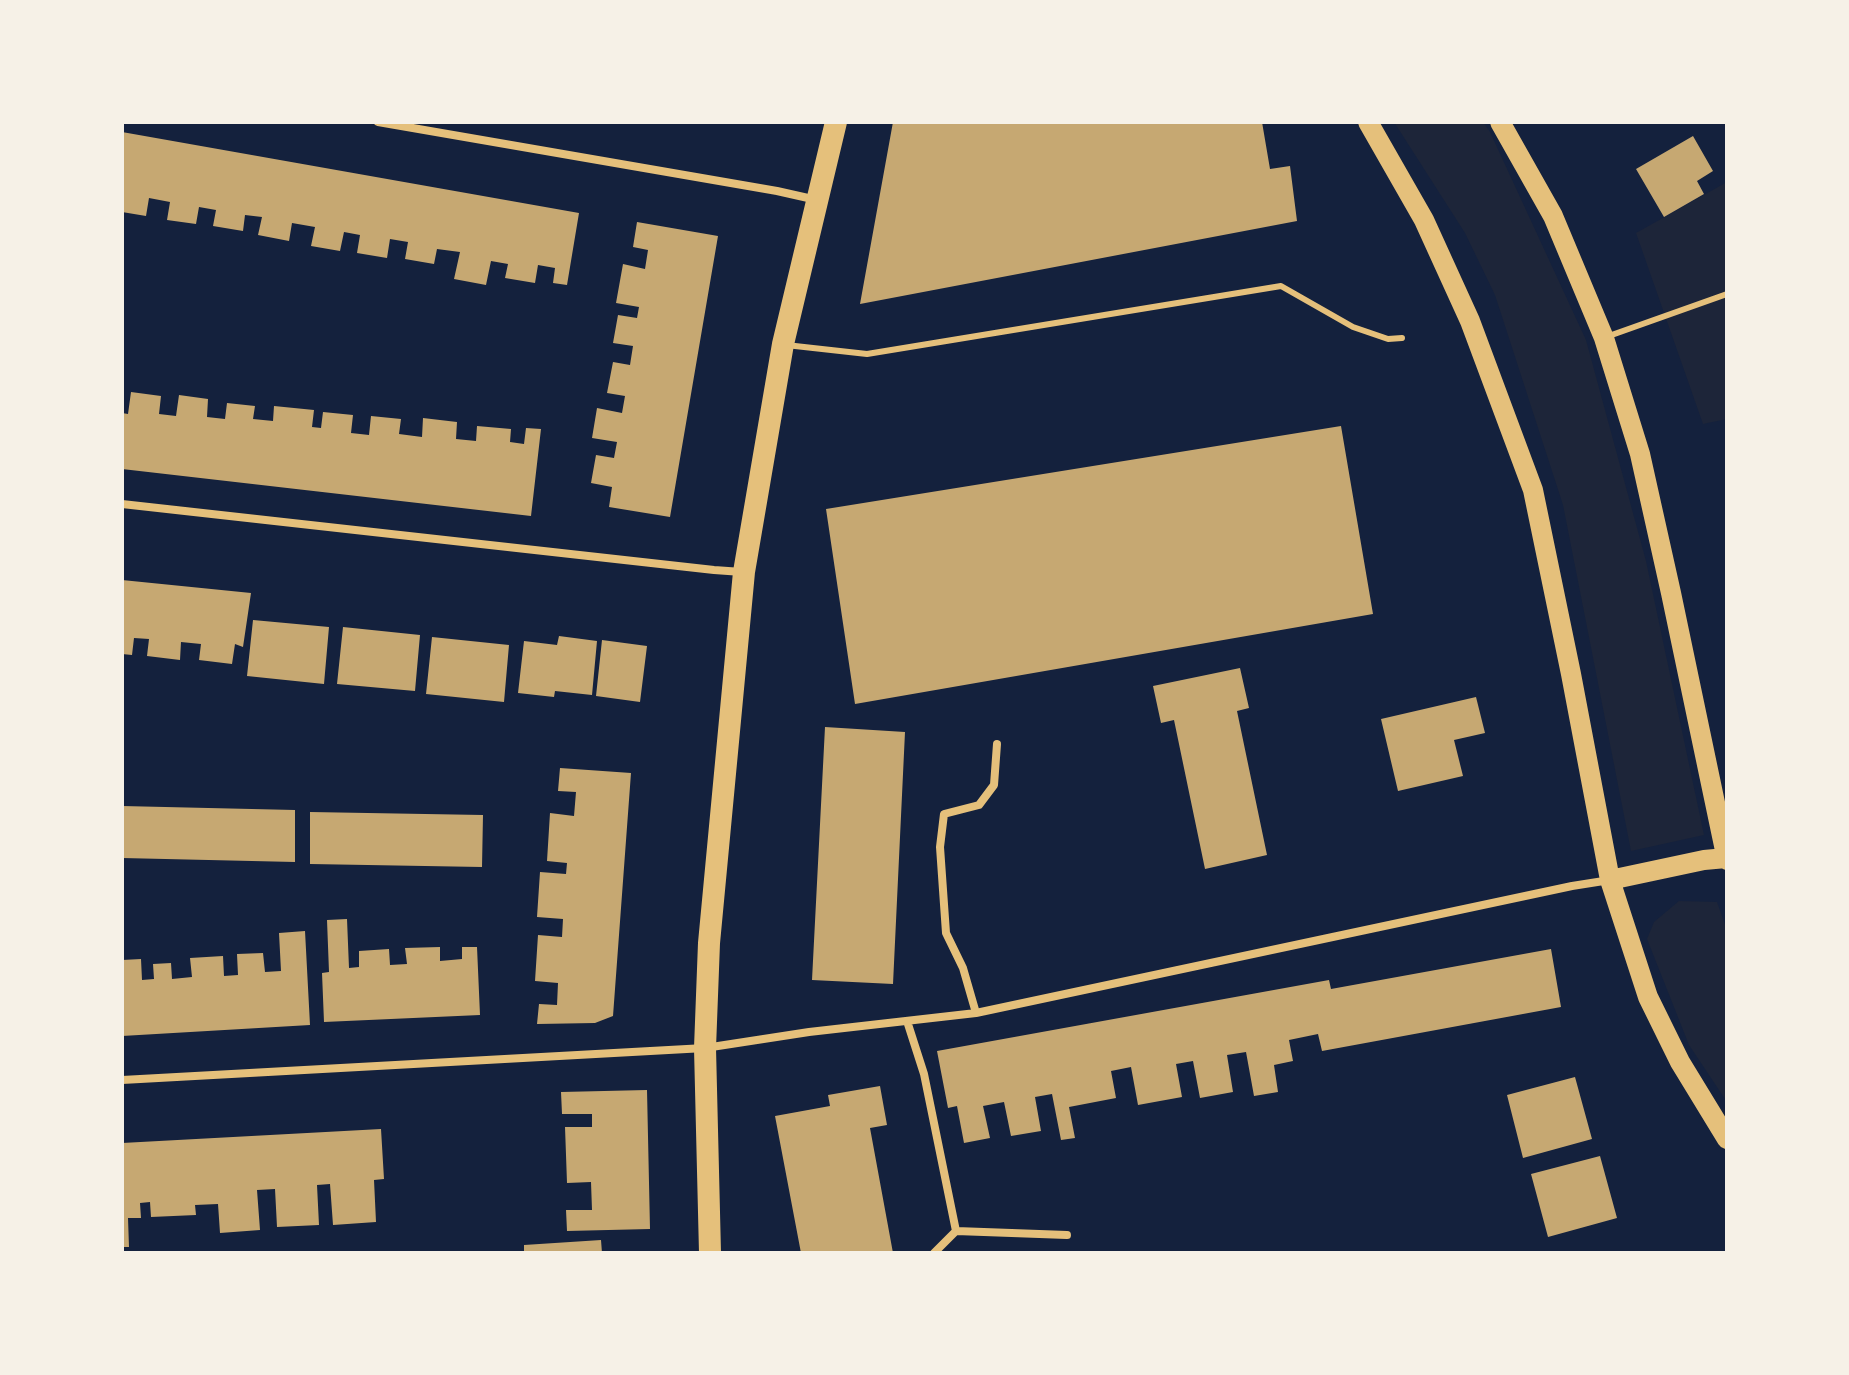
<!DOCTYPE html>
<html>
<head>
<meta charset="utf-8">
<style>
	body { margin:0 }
	#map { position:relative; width:1849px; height:1375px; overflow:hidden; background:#14213d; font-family:Barlow,sans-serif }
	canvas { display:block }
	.frame { position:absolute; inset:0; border:124px solid #f6f1e7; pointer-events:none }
</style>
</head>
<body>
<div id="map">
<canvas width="1849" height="1375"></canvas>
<div class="frame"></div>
</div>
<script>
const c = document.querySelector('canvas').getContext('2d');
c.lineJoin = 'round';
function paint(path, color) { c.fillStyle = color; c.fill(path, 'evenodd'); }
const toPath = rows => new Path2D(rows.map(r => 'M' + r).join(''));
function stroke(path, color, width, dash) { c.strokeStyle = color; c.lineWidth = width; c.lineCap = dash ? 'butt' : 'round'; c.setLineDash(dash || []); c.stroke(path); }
const green = toPath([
	[1394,122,1483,122,1490,132,1586,340,1646,561,1704,835,1631,851,1563,505,1495,295,1465,233],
	[1727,182,1727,419,1703,424,1636,233],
	[1679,901,1717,902,1727,930,1727,1102,1689,1045,1647,939,1654,922]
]);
const building = toPath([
	[893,122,1262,122,1270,169,1290,166,1297,221,860,304],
	[122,132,579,213,567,285,553,283,555,268,538,265,535,283,505,278,508,264,491,261,486,285,454,279,460,252,437,249,434,264,405,259,408,242,390,239,387,258,357,253,360,235,344,232,340,251,311,246,315,227,292,223,289,241,258,235,262,217,245,215,243,231,213,226,216,210,199,207,196,224,167,220,170,202,149,198,146,216,122,212],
	[1693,136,1713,171,1697,181,1704,194,1664,217,1636,169],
	[637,222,718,236,670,517,609,507,612,487,591,483,596,455,614,458,617,442,592,438,597,408,622,413,625,396,607,393,613,362,630,365,633,346,613,343,618,315,637,318,639,307,616,303,623,264,645,269,648,250,633,247],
	[131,392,161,396,159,414,176,416,179,395,208,399,207,417,225,419,227,403,255,406,253,419,273,421,274,406,314,410,312,427,321,428,323,412,353,415,351,433,369,435,371,416,401,419,399,434,422,437,423,418,457,422,456,439,476,441,477,426,511,429,510,442,524,444,526,428,541,429,531,516,122,469,122,413,128,414],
	[1341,426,1373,614,855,704,826,509],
	[122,580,251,593,243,647,235,644,232,664,199,660,201,644,181,642,180,660,147,656,149,639,134,638,132,655,122,654],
	[253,620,329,627,324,684,247,676],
	[343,627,420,635,415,691,337,684],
	[559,636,597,641,592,695,555,691,554,697,518,693,524,641,557,645],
	[432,637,509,645,504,702,426,694],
	[602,640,647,646,640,702,596,696],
	[1240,668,1249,708,1237,711,1267,855,1205,869,1174,720,1161,723,1153,686],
	[1476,697,1485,733,1454,740,1463,776,1398,791,1381,719],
	[825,727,905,732,893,984,812,980],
	[560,768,631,773,613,1016,595,1023,537,1024,539,1004,557,1005,558,983,535,981,538,935,562,937,563,919,537,917,540,872,566,874,567,863,547,861,550,813,574,816,576,792,558,791],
	[122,806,295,810,295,862,122,858],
	[310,812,483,815,482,867,310,864],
	[347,919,349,968,359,967,359,951,389,949,390,965,407,964,405,948,440,947,440,961,462,959,462,947,477,947,480,1015,324,1022,322,973,329,972,327,920],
	[305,931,310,1025,122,1036,122,960,141,959,142,980,154,979,153,964,171,963,172,979,192,977,190,958,223,956,224,976,238,975,237,954,263,953,265,972,281,971,279,933],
	[1551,949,1561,1007,1322,1051,1318,1034,1289,1040,1293,1061,1274,1065,1278,1092,1254,1096,1246,1052,1227,1055,1233,1092,1200,1098,1193,1061,1176,1064,1182,1097,1138,1105,1131,1067,1111,1071,1116,1098,1069,1107,1075,1138,1061,1140,1052,1094,1035,1097,1041,1131,1011,1136,1004,1102,983,1106,990,1138,964,1143,957,1106,948,1108,937,1051,1329,980,1331,989],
	[1575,1077,1592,1139,1523,1158,1507,1095],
	[880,1086,887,1125,870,1128,893,1253,801,1253,775,1116,830,1106,828,1095],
	[647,1090,650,1229,567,1231,566,1210,592,1210,591,1182,567,1183,565,1127,592,1127,592,1114,562,1114,561,1092],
	[381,1129,384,1179,374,1180,376,1222,333,1225,330,1184,317,1185,319,1225,277,1227,275,1189,257,1190,260,1230,220,1233,218,1204,195,1205,196,1215,151,1217,150,1202,140,1203,141,1218,128,1218,129,1247,122,1247,122,1143],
	[1600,1156,1617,1218,1548,1237,1531,1174],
	[601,1240,602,1253,524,1253,524,1245]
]);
const service = toPath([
	[1606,337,1727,294],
	[786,345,867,354,1281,286,1353,327,1388,339,1402,338]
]);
const minor = toPath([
	[378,122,777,191,817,200],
	[122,504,714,570,742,572],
	[976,1013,963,968,946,933,940,847,944,814,979,805,994,785,997,744],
	[907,1021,924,1074,956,1231],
	[122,1080,705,1048,809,1032,976,1013,1572,886,1610,880],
	[934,1253,956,1231,1067,1235]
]);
const primary = toPath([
	[1368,122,1424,220,1470,321,1533,490,1571,674,1610,880,1648,997,1680,1062,1727,1139],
	[1500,122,1553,216,1604,338,1640,454,1671,593,1727,860],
	[1610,880,1704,860,1726,858]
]);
const trunk = toPath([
	[710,1253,705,1048,709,943,744,572,783,344,836,122]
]);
paint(green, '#1d2539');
paint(building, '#c6a872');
stroke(service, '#e5c07b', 6);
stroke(minor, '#e5c07b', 8);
stroke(primary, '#e5c07b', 20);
stroke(trunk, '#e5c07b', 22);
</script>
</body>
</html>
